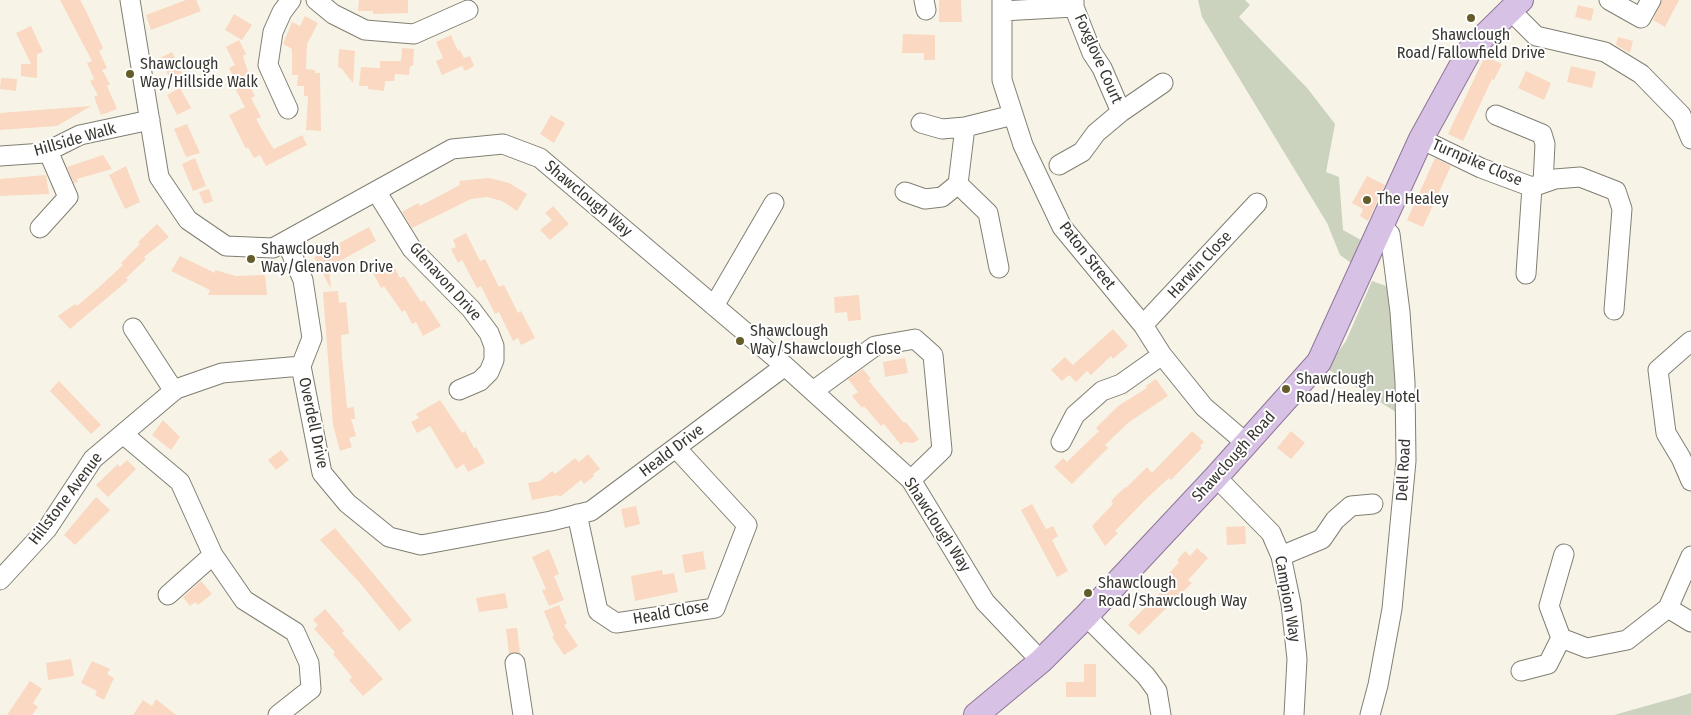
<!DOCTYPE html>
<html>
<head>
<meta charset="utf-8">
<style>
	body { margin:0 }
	canvas { display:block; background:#f7f4e7 }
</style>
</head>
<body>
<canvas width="1691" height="715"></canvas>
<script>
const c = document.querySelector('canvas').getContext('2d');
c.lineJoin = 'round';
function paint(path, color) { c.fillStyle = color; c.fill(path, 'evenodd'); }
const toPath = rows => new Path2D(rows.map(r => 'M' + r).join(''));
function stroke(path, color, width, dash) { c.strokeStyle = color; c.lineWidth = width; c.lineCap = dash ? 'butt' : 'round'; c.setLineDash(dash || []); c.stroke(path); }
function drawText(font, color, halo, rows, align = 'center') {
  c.font = font + ' "Fira Sans Condensed",sans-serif'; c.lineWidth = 4; c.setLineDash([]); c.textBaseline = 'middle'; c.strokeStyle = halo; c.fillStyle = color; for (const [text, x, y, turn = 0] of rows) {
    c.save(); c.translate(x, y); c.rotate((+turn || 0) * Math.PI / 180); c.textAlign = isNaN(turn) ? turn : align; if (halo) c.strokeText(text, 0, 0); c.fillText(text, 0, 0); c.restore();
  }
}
const green = toPath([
	[1198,0,1245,0,1250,5,1239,17,1308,89,1335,124,1326,172,1339,177,1343,230,1361,240,1351,263,1340,255,1327,223,1202,17],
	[1372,281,1389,287,1399,414,1326,368,1346,341],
	[1691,693,1691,715,1614,715,1678,697]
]);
const building = toPath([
	[60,0,80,0,85,9,103,48,99,51,107,68,102,70,110,84,107,86,117,109,101,115,94,97,98,95,90,81,94,79,87,63,92,61],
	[186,0,196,0,201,11,151,30,146,15],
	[359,0,408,0,408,13,373,14,373,11,358,11],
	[939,0,961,0,962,22,939,22],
	[1662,0,1679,0,1665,27,1653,20],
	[1578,5,1594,9,1591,21,1575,17],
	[234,14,252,25,242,40,225,30],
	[305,16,318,23,307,44,306,69,315,70,315,73,320,73,321,131,306,130,308,96,304,96,304,86,297,86,298,75,292,75,292,49,283,44,292,22,300,26],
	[31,26,43,52,37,54,37,78,21,76,21,64,31,64,16,33],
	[903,34,935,35,935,60,924,60,924,53,902,53],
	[451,35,458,51,460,50,464,58,470,56,474,66,465,71,462,66,442,75,436,61,443,58,436,42],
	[1618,37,1633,41,1630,53,1616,45],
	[239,40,246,54,243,56,249,75,245,77,255,96,251,98,261,117,256,119,269,142,274,149,302,135,307,145,266,166,260,155,254,158,248,147,246,149,229,115,245,107,236,90,239,88,229,68,235,65,226,47],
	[402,48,414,49,413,66,410,66,409,75,395,74,394,81,385,81,384,91,368,89,368,86,359,86,361,67,380,68,380,61,401,61],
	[339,49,355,51,353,83,341,68,338,67],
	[172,52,182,73,170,79,160,58],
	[1485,56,1502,64,1494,80,1492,79,1463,141,1448,134],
	[1571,66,1596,72,1592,88,1567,82],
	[1526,71,1551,83,1544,100,1518,88],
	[1,78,17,79,16,91,0,89],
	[180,88,191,108,177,115,167,95],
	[91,106,57,126,0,130,0,113],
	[551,115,565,123,554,143,540,134],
	[187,124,200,153,186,157,174,129],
	[103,155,112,169,77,179,78,182,74,183,67,167],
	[195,158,206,186,193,191,182,164],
	[1435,158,1451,166,1423,227,1407,220],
	[126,166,140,202,125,209,109,175],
	[46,175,49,194,0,196,0,179],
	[1367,176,1385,185,1368,221,1360,216,1363,209,1352,203],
	[489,178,509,183,527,194,517,211,502,201,487,197,471,199,412,228,402,212,418,203,420,206,460,185,459,181],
	[209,189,213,201,204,204,199,192],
	[553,206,569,224,550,240,540,230,552,220,545,213],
	[157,224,169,237,144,257,146,259,126,278,128,280,120,287,70,329,58,316,75,304,77,306,97,289,123,265,121,263,140,244,138,242],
	[369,227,376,241,329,267,331,289,314,257],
	[466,233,480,261,485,259,499,287,504,285,518,313,521,311,535,338,521,345,518,338,513,341,499,312,495,314,481,286,477,288,462,260,458,263,451,249,456,247,453,240],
	[180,256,215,273,215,270,236,276,265,275,267,295,208,295,210,290,171,271],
	[392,263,400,278,404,276,421,302,424,300,441,326,423,336,416,322,412,324,405,310,402,312,384,286,381,288,373,273],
	[338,291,339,303,346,302,349,334,341,335,342,356,347,408,354,407,355,419,351,419,356,436,349,438,352,447,340,451,333,425,323,292],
	[859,295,861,320,848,321,847,312,835,313,834,297],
	[1113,329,1128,346,1113,359,1111,356,1091,375,1087,371,1076,382,1069,375,1062,381,1051,370,1065,357,1073,365],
	[905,358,908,373,885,377,883,362],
	[863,369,871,379,868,380,904,423,906,422,919,439,914,443,904,442,901,445,884,424,881,426,864,406,862,408,852,396,858,392,848,379],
	[1156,379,1168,396,1128,423,1105,445,1108,448,1072,484,1054,467,1063,458,1067,462,1074,455,1099,431,1096,428,1118,406,1147,388,1146,386],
	[59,381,101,425,91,434,50,391],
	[440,400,462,433,465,431,474,448,476,447,485,463,468,472,464,464,456,469,430,426,417,433,411,422,419,418,416,414],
	[163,420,180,437,171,450,152,435],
	[1192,431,1204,442,1200,446,1202,448,1171,480,1169,478,1148,497,1115,531,1118,533,1105,546,1092,526,1113,504,1111,501,1125,487,1126,488,1147,467,1152,473],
	[1291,431,1305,443,1291,459,1277,448],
	[281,450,289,460,276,470,268,460],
	[588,454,600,469,593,474,594,476,584,484,581,480,560,497,558,495,532,500,528,483,540,481,552,471,555,474,575,458,579,462],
	[127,460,136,469,108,497,96,485,118,464,120,467],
	[96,497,110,510,75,545,64,535],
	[1032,504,1046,529,1053,526,1058,536,1052,540,1068,571,1057,577,1021,510],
	[636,506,640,524,625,528,621,509],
	[1245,526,1246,544,1227,545,1226,527],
	[335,528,412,620,399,631,360,583,320,540],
	[1197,548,1208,558,1188,580,1192,583,1139,635,1128,625,1172,580,1167,576,1179,562,1177,560,1185,551,1190,556],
	[549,549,559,574,554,576,564,600,549,606,542,590,546,589,532,557],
	[703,551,706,569,685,573,682,555],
	[662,570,663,575,674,573,678,592,635,601,631,576],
	[201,581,212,594,198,605,195,602,190,606,183,597],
	[505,593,508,608,479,612,476,598],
	[559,605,567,624,564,625,578,646,564,655,552,637,554,636,544,611],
	[325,609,344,631,342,633,383,679,363,696,349,680,352,677,333,654,335,652,314,629,318,625,313,620],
	[517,628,520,653,509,654,506,629],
	[71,659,74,676,48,680,46,663],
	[92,661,110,669,107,674,114,678,104,700,95,695,97,691,81,683],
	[1084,664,1096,664,1096,697,1066,697,1066,682,1084,682],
	[30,681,42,689,33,703,38,707,32,715,7,715],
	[156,699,176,715,133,715,143,700,152,706]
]);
const minor = toPath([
	[130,0,159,177,188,220,226,246,273,248,452,149,503,144,540,158,785,366,911,480,985,602,1041,661],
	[316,0,333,14,365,30,414,34,468,10],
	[924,0,926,10],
	[1002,0,1002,80,1023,145,1062,227,1143,325,1162,355,1204,407,1246,443],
	[1074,0,1074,7,1092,53,1102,68,1121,112],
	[1609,0,1641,18,1651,0],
	[1002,11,1074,7],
	[1511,11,1536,36,1605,52,1641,74,1681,115,1691,139],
	[288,109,268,65,273,32,282,12,291,0],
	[1496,115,1542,134,1545,144,1543,183],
	[921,123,942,129,965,127],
	[1421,139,1481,168,1532,187,1555,179,1580,177,1616,191,1622,209,1614,310],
	[0,156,44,153,80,135,150,120],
	[1059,165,1082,152,1096,133,1121,112,1163,83],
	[376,191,412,249,471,309,489,333,494,346,494,360,489,372,480,381,459,390],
	[905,192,925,199,942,197,958,184],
	[40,228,68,197,48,151],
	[286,241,303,280,312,338,301,366,322,473,347,503,389,537,421,545,551,521,591,511,785,366],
	[999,268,988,213,958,184,965,127,1013,115],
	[1526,274,1532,187],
	[714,306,774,203],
	[1143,325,1257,203],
	[133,328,174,391],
	[1691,341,1658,370,1666,433,1681,458,1691,481],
	[813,391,875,346,915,339,933,355,942,450,911,480],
	[123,434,180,482,213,555,244,600,295,632,309,663,311,689,278,715],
	[1061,442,1075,415,1102,391,1121,384,1162,355],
	[1216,477,1271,533,1281,556,1291,604,1297,659,1294,715],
	[577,514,598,611,616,623,715,608,747,525,676,448],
	[1281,556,1322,539,1335,520,1351,506,1373,504],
	[0,580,47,529,93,459,176,389,222,373,301,366],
	[168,595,213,555],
	[1668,608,1691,622],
	[1086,616,1146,676,1157,691,1161,715],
	[1561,638,1587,648,1627,640,1668,608,1691,556],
	[1561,638,1549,606,1564,554],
	[515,663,523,715],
	[1521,671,1548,664,1561,638],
	[1370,715,1378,685,1392,609,1406,461,1405,382,1400,312,1390,234,1381,227]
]);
const major = toPath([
	[976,715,1041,661,1086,616,1216,477,1319,362,1421,139,1470,50,1521,0]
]);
const markers = [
	[1471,18,5,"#645c29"],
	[130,74,5,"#645c29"],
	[1367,200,5,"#645c29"],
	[251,259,5,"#645c29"],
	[740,341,5,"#645c29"],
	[1286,389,5,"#645c29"],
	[1088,593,5,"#645c29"]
];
const poiNames = [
	["Shawclough",1471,36,"center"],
	["Road/Fallowfield Drive",1471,54,"center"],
	["Shawclough",140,65],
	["Way/Hillside Walk",140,83],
	["The Healey",1377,200],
	["Shawclough",261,250],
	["Way/Glenavon Drive",261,268],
	["Shawclough",750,332],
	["Way/Shawclough Close",750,350],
	["Shawclough",1296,380],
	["Road/Healey Hotel",1296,398],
	["Shawclough",1098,584],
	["Road/Shawclough Way",1098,602]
];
const streetNames = [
	["Foxglove Court",1098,59,66],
	["Hillside Walk",75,140,-16],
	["Turnpike Close",1477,163,23],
	["Shawclough Way",588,199,40],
	["Paton Street",1087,256,52],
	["Harwin Close",1200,265,-47],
	["Glenavon Drive",445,282,48],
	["Overdell Drive",313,423,78],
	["Heald Drive",672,451,-37],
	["Shawclough Road",1234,457,-48],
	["Dell Road",1404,470,-87],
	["Hillstone Avenue",66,499,-53],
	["Shawclough Way",937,525,57],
	["Campion Way",1287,599,80],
	["Heald Close",671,613,-10]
];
paint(green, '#cbd3be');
paint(building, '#fad8c1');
stroke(minor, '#817f73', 21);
stroke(major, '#8e769a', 26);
stroke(minor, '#fff', 19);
stroke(major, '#d7c1e5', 24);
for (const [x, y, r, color] of markers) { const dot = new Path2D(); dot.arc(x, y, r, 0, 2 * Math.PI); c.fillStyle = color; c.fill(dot); stroke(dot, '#fff', 2); }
drawText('16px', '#383631', '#fff', poiNames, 'left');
drawText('16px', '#383631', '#fff', streetNames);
</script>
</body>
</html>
